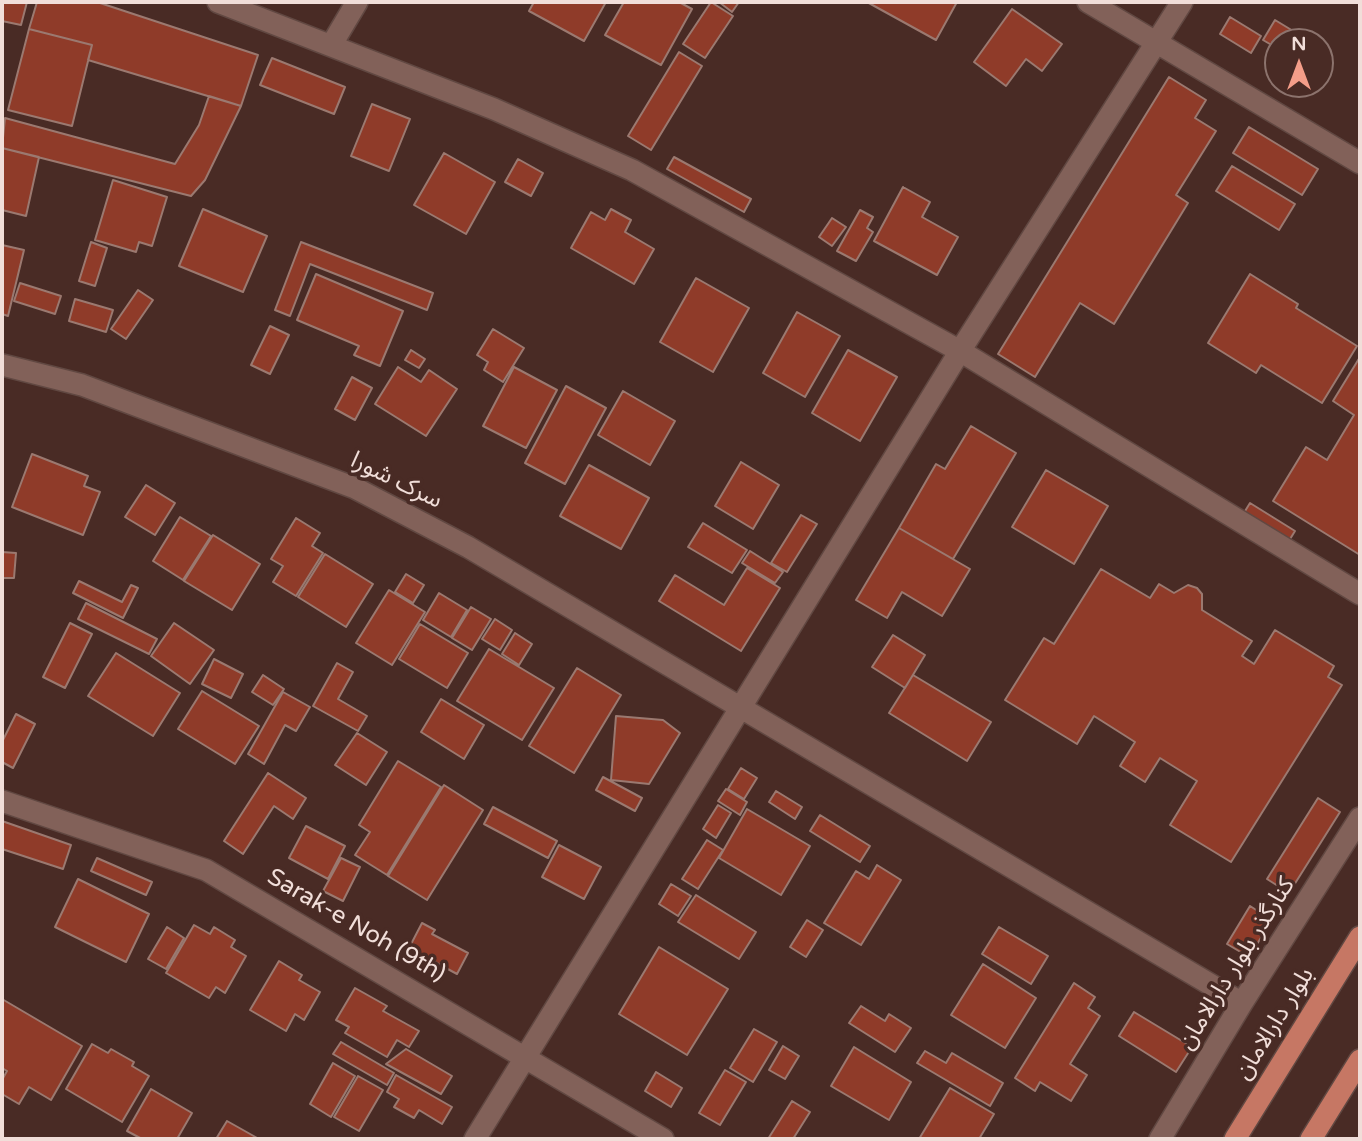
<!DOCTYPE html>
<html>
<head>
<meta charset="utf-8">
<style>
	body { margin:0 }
	#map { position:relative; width:1362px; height:1141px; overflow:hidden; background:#492b25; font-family:"Varela Round",sans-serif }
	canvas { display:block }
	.frame { position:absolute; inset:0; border:4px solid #f1ded9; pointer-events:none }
	.north { position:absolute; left:1264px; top:28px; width:70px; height:70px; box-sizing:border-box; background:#492b25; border:2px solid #8c736d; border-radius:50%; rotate:0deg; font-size:19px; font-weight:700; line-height:28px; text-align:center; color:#f1ded9 }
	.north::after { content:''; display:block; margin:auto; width:24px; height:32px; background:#f49e89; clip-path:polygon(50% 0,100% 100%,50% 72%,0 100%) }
</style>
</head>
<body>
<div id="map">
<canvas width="1362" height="1141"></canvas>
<div class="frame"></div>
<div class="north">N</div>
</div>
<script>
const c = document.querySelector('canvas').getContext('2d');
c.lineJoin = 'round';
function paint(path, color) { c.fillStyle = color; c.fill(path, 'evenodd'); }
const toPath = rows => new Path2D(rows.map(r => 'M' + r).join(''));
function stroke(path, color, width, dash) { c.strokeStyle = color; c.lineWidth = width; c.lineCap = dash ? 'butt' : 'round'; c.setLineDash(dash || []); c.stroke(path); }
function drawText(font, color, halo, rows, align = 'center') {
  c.font = font + ' "Varela Round","Noto Sans Arabic",sans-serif'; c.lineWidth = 7; c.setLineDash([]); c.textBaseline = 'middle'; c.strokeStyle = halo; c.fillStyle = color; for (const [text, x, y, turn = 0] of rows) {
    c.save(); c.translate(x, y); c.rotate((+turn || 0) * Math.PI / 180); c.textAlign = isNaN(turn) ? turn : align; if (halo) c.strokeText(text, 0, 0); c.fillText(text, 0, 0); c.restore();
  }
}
const building = toPath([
	[2,2,27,2,21,25,2,21,2,2],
	[37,2,97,2,258,55,241,106,88,60,92,45,29,29,37,2],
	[534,2,606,2,584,41,529,11,534,2],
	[624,2,679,2,692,9,661,65,605,35,624,2],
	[711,2,733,16,705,58,683,44,711,2],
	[719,2,739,2,732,12,719,2],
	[867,2,957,2,936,40,867,2],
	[1012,9,1062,44,1042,71,1026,59,1006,86,974,62,1012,9],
	[1230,17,1261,36,1251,53,1220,34,1230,17],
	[1275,20,1303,37,1300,42,1279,39,1275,47,1263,40,1275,20],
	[29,29,92,45,72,126,8,110,29,29],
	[679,52,702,66,651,150,628,136,679,52],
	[272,58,345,87,334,114,260,85,272,58],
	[1169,77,1206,100,1195,118,1216,131,1176,195,1188,203,1114,324,1080,303,1035,377,998,354,1169,77],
	[209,96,241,106,205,180,191,196,2,148,5,118,175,164,199,125,209,96],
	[372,104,410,119,389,171,351,156,372,104],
	[1249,127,1318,169,1302,195,1233,153,1249,127],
	[2,148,39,157,26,216,2,210,2,148],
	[444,153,495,182,466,234,414,205,444,153],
	[674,157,751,199,744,212,667,169,674,157],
	[518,159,543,173,531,196,505,182,518,159],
	[1232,166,1295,204,1279,230,1216,191,1232,166],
	[113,180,167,197,152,246,139,242,136,252,95,240,113,180],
	[903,187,930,202,922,217,958,237,937,275,874,241,903,187],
	[203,209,267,236,243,292,179,266,203,209],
	[611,209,631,220,625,232,654,249,634,284,571,248,591,212,605,220,611,209],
	[860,210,873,217,867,228,873,232,856,261,837,251,860,210],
	[832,218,846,227,832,246,819,237,832,218],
	[91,242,107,248,95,286,79,281,91,242],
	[301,242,433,293,427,310,310,264,290,316,275,310,301,242],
	[2,245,24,250,8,316,2,314,2,245],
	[316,274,403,311,380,366,354,355,359,346,297,320,316,274],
	[1250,274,1298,304,1296,308,1357,346,1322,403,1261,365,1256,373,1208,343,1250,274],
	[696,278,749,308,713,372,660,342,696,278],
	[20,283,61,296,55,314,14,301,20,283],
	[138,290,153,300,126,339,111,329,138,290],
	[75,299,113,310,106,332,69,321,75,299],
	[797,312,840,336,805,397,763,373,797,312],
	[270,326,289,335,270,374,251,365,270,326],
	[493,329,524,348,503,382,484,370,488,362,477,355,493,329],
	[411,350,425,359,419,368,405,360,411,350],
	[848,350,897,377,860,441,812,413,848,350],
	[1360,357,1360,555,1273,501,1306,447,1327,460,1354,415,1333,401,1360,357],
	[398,367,421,382,429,370,457,389,426,436,375,404,398,367],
	[514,367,557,390,526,448,483,426,514,367],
	[352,377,372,388,355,420,335,409,352,377],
	[566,386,606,408,565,484,525,463,566,386],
	[623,391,675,421,650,465,598,435,623,391],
	[971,426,1016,453,953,559,899,528,936,464,945,469,971,426],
	[32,454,88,476,84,486,100,492,83,535,12,507,32,454],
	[741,462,779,485,753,529,715,506,741,462],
	[589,465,649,498,621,549,560,516,589,465],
	[1046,470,1108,506,1074,564,1012,527,1046,470],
	[146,485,175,503,155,535,125,517,146,485],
	[1250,503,1295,531,1287,544,1242,516,1250,503],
	[801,515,817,524,787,572,771,563,801,515],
	[180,517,211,536,183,580,153,561,180,517],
	[296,518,320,533,312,546,323,553,296,596,273,582,283,566,271,559,296,518],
	[703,523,747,550,732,573,688,547,703,523],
	[899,528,970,569,942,616,902,592,887,618,856,600,899,528],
	[213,535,260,564,232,610,184,581,213,535],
	[750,551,783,572,775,583,742,563,750,551],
	[2,552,16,553,14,578,2,578,2,552],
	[325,554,373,584,346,627,298,597,325,554],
	[747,568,780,588,741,651,659,601,675,575,724,605,747,568],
	[1101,569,1150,598,1159,584,1174,593,1188,585,1197,588,1202,594,1202,610,1252,641,1242,656,1254,664,1275,630,1334,666,1328,677,1342,685,1231,862,1170,825,1197,781,1160,758,1145,782,1120,766,1135,742,1094,716,1077,744,1005,700,1044,638,1054,644,1101,569],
	[406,574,424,585,413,603,395,592,406,574],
	[79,581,122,602,131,585,138,588,123,618,73,593,79,581],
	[389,590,425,612,392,665,356,643,389,590],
	[439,593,467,610,451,637,423,620,439,593],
	[86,603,157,639,149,654,78,619,86,603],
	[471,607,491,619,472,650,452,638,471,607],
	[495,619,512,630,500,650,482,639,495,619],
	[70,623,92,634,65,688,43,677,70,623],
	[174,623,214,650,190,684,151,656,174,623],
	[420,624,468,653,447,688,399,659,420,624],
	[515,633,532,644,519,665,502,654,515,633],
	[893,635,925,655,905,688,872,667,893,635],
	[489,649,554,688,522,740,457,701,489,649],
	[116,653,180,693,153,736,88,696,116,653],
	[214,659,243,674,231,698,202,684,214,659],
	[337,663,353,672,338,699,367,716,358,731,313,706,337,663],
	[577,668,621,695,574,773,529,746,577,668],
	[263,675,284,689,273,705,252,692,263,675],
	[913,675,991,722,967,761,889,713,913,675],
	[202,691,259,726,235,764,178,729,202,691],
	[283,692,310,707,296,731,285,725,264,764,248,754,283,692],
	[441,699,484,725,464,759,421,732,441,699],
	[16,714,35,724,13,768,2,762,2,742,16,714],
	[616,716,663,720,680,733,649,784,611,780,616,716],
	[357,733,387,752,366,785,335,765,357,733],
	[398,761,441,787,387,875,355,855,370,832,359,825,398,761],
	[741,768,757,778,744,799,728,789,741,768],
	[268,773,306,798,293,819,274,806,243,854,224,841,268,773],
	[603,777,642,798,635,811,596,790,603,777],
	[444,785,483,810,427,900,388,876,444,785],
	[726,789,747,802,740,815,718,801,726,789],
	[776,791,802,807,795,819,769,802,776,791],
	[1318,798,1340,812,1289,893,1267,879,1318,798],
	[718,805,731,813,716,838,703,829,718,805],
	[493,807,557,841,548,858,484,824,493,807],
	[747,809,810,846,781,895,719,858,747,809],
	[820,815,870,846,860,862,810,831,820,815],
	[2,821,71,845,63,869,2,849,2,821],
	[306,826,345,846,328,879,289,858,306,826],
	[707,840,723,850,698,889,682,879,707,840],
	[559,845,601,867,584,899,542,877,559,845],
	[97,858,152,882,146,895,91,871,97,858],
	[341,858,360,867,343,901,323,891,341,858],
	[877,865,901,880,861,945,824,923,856,871,869,879,877,865],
	[78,879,149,914,126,962,55,927,78,879],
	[671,884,691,896,678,916,659,904,671,884],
	[696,895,756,932,739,959,678,922,696,895],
	[1250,906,1272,920,1249,957,1227,944,1250,906],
	[807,920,823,930,806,957,790,947,807,920],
	[422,923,435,930,432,934,468,953,457,974,409,948,422,923],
	[194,925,210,934,214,927,235,940,231,947,246,956,225,993,216,987,209,998,166,973,194,925],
	[167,927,184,938,166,969,148,959,167,927],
	[999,927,1048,956,1031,984,982,954,999,927],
	[659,947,728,989,687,1055,619,1014,659,947],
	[279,961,302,975,299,980,320,992,304,1020,295,1014,286,1031,250,1010,279,961],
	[983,964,1036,998,1005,1048,951,1015,983,964],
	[1074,983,1095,997,1088,1008,1100,1016,1070,1064,1087,1075,1071,1101,1040,1082,1035,1091,1015,1078,1074,983],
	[355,988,387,1006,383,1011,419,1031,409,1047,397,1040,387,1057,345,1033,349,1027,336,1020,355,988],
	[2,999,82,1046,51,1100,29,1087,19,1104,2,1094,2,1080,7,1071,2,1068,2,999],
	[861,1006,885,1021,889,1014,911,1028,895,1052,849,1023,861,1006],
	[1134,1012,1192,1047,1176,1072,1119,1036,1134,1012],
	[754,1029,777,1042,753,1082,730,1068,754,1029],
	[341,1042,394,1073,387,1085,333,1054,341,1042],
	[92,1044,108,1053,111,1049,134,1062,132,1066,149,1076,122,1122,66,1089,92,1044],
	[783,1046,799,1056,785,1079,769,1070,783,1046],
	[854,1047,911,1082,889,1120,831,1086,854,1047],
	[406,1049,452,1076,441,1094,386,1064,406,1049],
	[925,1051,946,1063,952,1053,1003,1083,990,1106,917,1063,925,1051],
	[333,1063,355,1076,331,1117,310,1104,333,1063],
	[725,1070,746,1082,720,1125,699,1113,725,1070],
	[656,1072,682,1088,671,1107,645,1091,656,1072],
	[396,1075,452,1107,442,1124,419,1110,414,1118,394,1107,399,1099,387,1092,396,1075],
	[358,1076,383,1090,359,1131,334,1117,358,1076],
	[950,1088,994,1114,979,1139,919,1139,950,1088],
	[151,1089,192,1113,177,1139,142,1139,127,1131,151,1089],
	[792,1101,810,1112,793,1139,768,1139,792,1101],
	[227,1121,259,1139,216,1139,227,1121]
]);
const minor = toPath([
	[218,2,494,109,632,170,960,351,1360,594],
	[1088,2,1360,163],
	[332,44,357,2],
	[2,365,82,385,355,488,468,547,1242,1003],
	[2,801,206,870,663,1139],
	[475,1139,960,351,1182,2],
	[1160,1139,1242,1003,1360,818]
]);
const major = toPath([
	[1235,1139,1360,937],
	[1311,1139,1360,1060]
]);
const streetNames = [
	["سرک شورا",396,481,26],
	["Sarak-e Noh (9th)",356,926,30],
	["کنارگذر بلوار دارالامان",1237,964,-58],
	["بلوار دارالامان",1275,1024,-58]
];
paint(building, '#8f3b29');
stroke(building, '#9b7970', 2);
stroke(minor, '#614842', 24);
stroke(major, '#614842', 24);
stroke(minor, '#826159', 21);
stroke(major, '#c67764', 21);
drawText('24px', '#f1ded9', '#492b25', streetNames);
</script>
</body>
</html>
